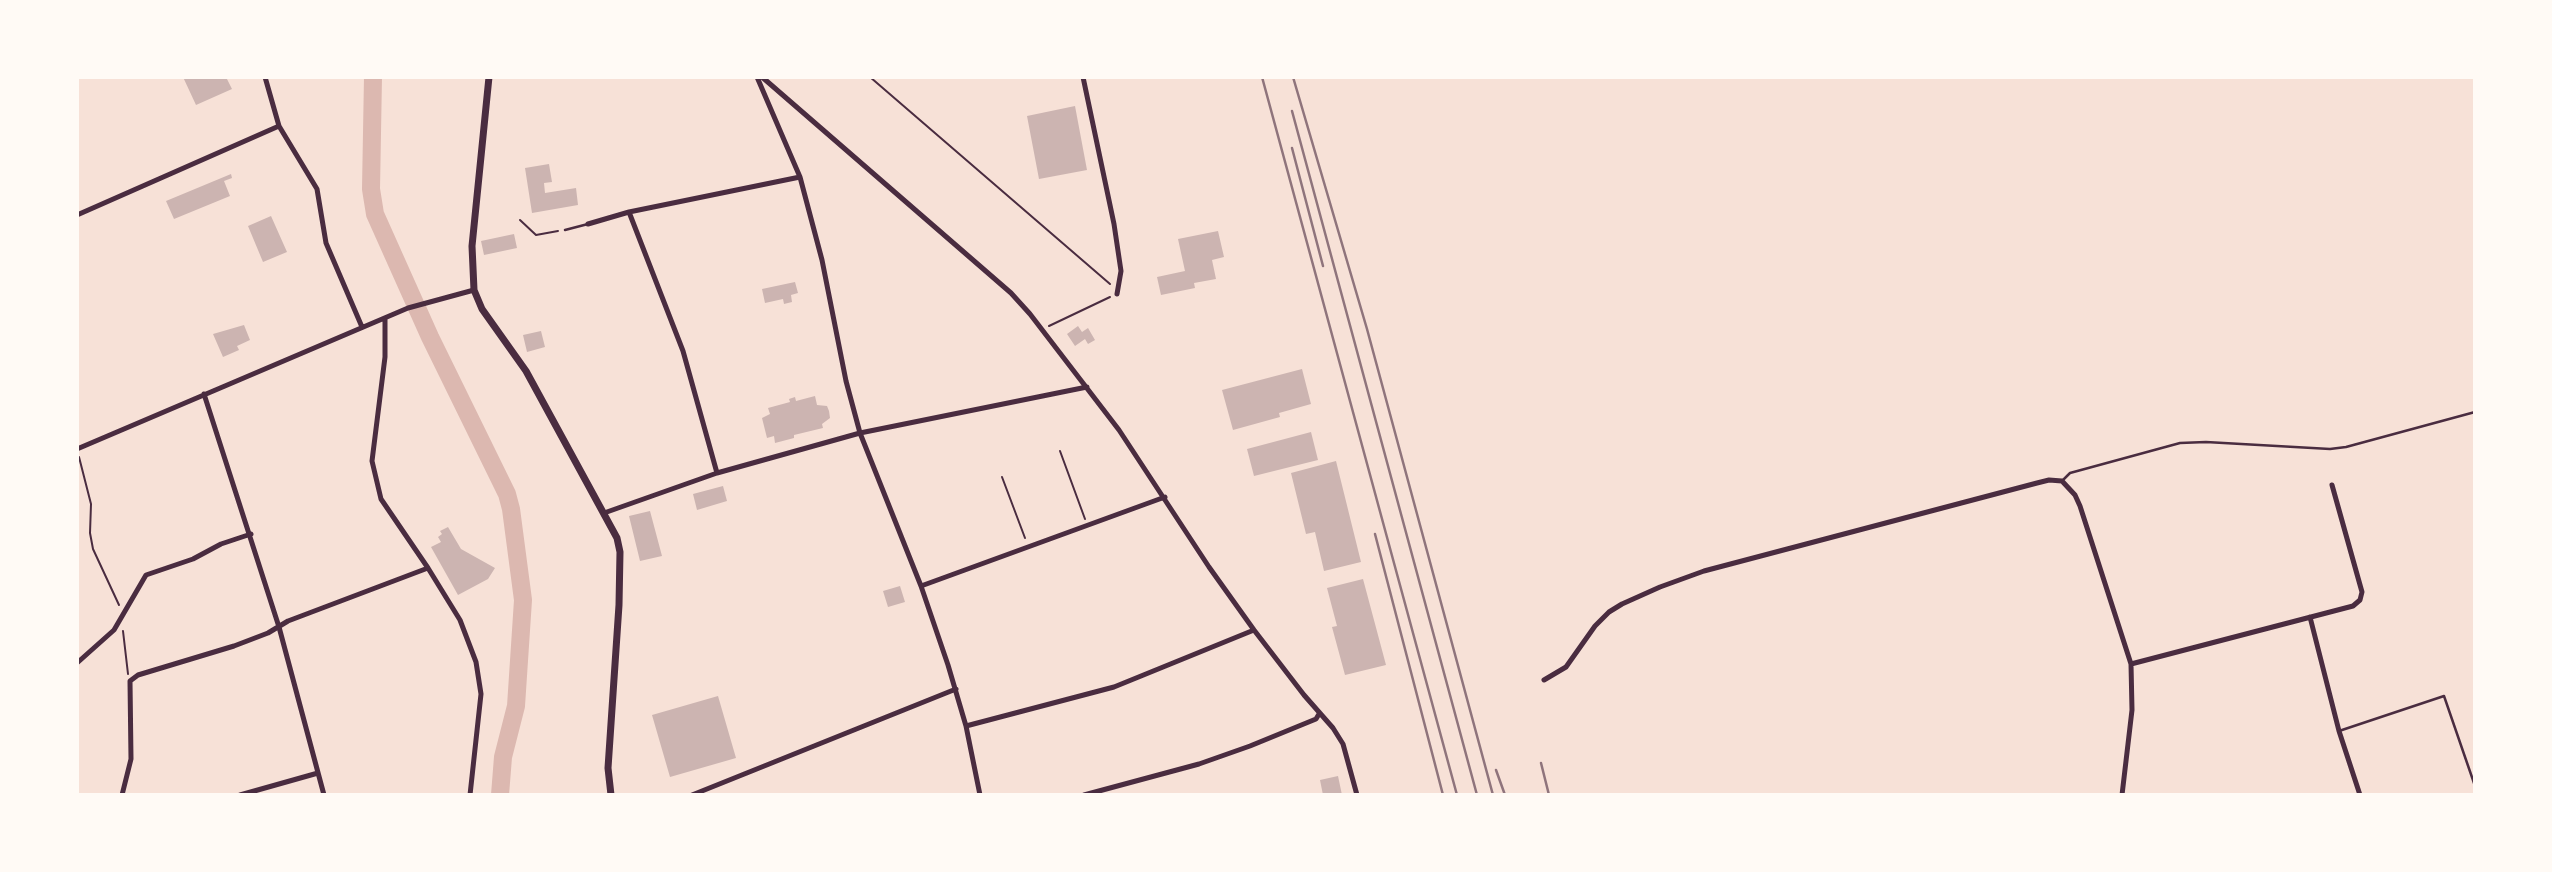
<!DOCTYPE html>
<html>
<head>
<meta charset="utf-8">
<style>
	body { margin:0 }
	#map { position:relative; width:2552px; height:872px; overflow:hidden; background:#f7e1d7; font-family:"Varela Round",sans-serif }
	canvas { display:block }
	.frame { position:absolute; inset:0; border:79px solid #fffaf5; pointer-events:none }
</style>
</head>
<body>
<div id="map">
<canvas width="2552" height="872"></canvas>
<div class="frame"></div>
</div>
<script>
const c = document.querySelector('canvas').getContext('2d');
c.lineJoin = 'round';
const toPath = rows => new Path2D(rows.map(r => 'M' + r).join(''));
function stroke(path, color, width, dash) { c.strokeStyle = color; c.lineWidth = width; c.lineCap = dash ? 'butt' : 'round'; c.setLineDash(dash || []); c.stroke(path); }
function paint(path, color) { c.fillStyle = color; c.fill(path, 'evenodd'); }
const river = toPath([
	[373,77,371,189,375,214,430,337,507,494,511,509,523,600,516,706,503,757,500,795]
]);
const building = toPath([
	[183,77,226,77,232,89,196,105],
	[1075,106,1087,170,1039,179,1027,116],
	[549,164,552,182,544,183,545,193,576,188,578,205,532,213,525,168],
	[231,174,232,178,224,181,230,196,174,219,166,201],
	[271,216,287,252,263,262,248,226],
	[1218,231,1224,257,1212,260,1216,279,1194,283,1195,288,1161,295,1157,277,1185,271,1178,239],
	[514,234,517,248,484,255,481,241],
	[795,282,798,293,791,295,792,302,784,304,783,299,765,303,762,289],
	[244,325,250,340,237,346,239,350,223,357,213,334],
	[1078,326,1082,332,1088,328,1095,340,1088,344,1085,339,1075,346,1067,334],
	[541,331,545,347,527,352,523,335],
	[1302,369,1311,404,1279,413,1280,417,1233,430,1222,390],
	[815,396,817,405,827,406,829,411,830,418,822,424,823,428,794,435,794,438,775,443,774,436,767,438,762,418,770,414,768,408,790,402,789,399,795,397,796,401],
	[1311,432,1318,460,1254,476,1247,449],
	[1336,461,1361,562,1324,571,1315,532,1306,534,1291,473],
	[723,486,727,501,697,510,693,494],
	[650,511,662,556,640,561,629,516],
	[448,527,461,549,495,568,488,579,458,595,431,547,441,542,438,537,442,534,440,531],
	[1363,579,1386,665,1345,675,1332,627,1337,626,1327,588],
	[900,586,905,602,888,607,883,591],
	[718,696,736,758,670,777,652,715],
	[1338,776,1342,795,1323,795,1320,780]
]);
const path = toPath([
	[870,77,1110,284],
	[520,220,536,235,558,231],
	[1049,326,1110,297],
	[1060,451,1085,519],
	[79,457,91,504,90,533,93,549,119,605],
	[1002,477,1025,538],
	[123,631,128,674]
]);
const service = toPath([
	[565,230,588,224],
	[2063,480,2070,473,2180,443,2206,442,2330,449,2346,447,2475,412],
	[2339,731,2444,696,2475,786]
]);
const minor = toPath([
	[265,77,279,126,317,189,326,243,362,327],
	[757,77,800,177,822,260,846,381,860,433,921,586,948,665,966,726,980,795],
	[762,77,1011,293,1030,314,1119,430,1209,567,1254,630,1304,695,1333,728,1343,744,1357,795],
	[1083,77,1114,224,1121,271,1117,294],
	[629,212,683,351,717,473],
	[77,215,279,126],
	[588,224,629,212,800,177],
	[385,318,385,357,372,461,381,499,428,568,460,620,476,662,481,694,470,795],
	[204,394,279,627,324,795],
	[77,449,408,308,474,290],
	[604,513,717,473,860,433,1087,387],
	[921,586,1165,497],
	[2310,617,2339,731,2360,795],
	[77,663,114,630,146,575,193,559,221,544,251,534],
	[2131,664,2353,606,2360,600,2362,592,2332,485],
	[1544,680,1566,667,1595,626,1609,612,1622,604,1660,587,1704,571,2037,483,2049,480,2062,481,2075,495,2080,506,2131,664,2132,710,2122,795],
	[966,726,1114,687,1254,630],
	[122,795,131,759,130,681,138,675,234,646,268,633,288,621,428,568],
	[240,795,318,773],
	[692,795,956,689],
	[1084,795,1199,764,1250,746,1316,719,1319,714]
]);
const secondary = toPath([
	[489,77,472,246,474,290,482,309,526,371,617,538,620,552,619,605,608,768,611,795]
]);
const rail = toPath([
	[1262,77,1457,795],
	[1293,77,1367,329,1493,795],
	[1292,111,1477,795],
	[1292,148,1323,266],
	[1375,534,1443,795],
	[1541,763,1549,795],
	[1496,770,1505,795]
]);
stroke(river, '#dcb8b0', 18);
paint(building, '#ccb4b1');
stroke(path, '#4a2c40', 2);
stroke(service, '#4a2c40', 2.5);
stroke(minor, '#4a2c40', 5);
stroke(secondary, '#4a2c40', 7);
stroke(rail, '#8f747c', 2.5);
</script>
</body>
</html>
